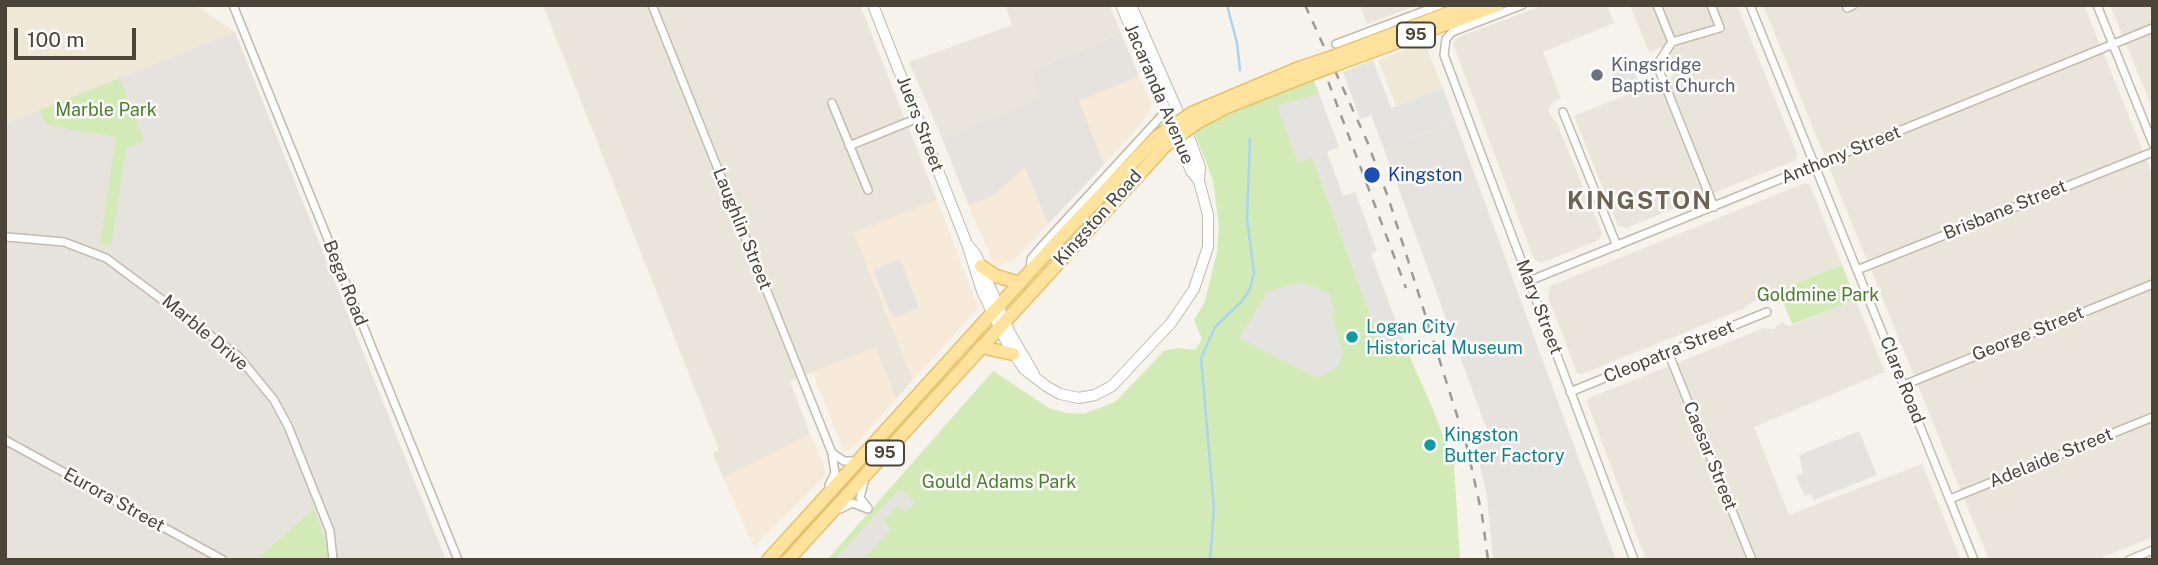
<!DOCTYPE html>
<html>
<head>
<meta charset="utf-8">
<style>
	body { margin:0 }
	#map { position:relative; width:2158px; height:565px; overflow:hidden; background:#f6f3ec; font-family:"Public Sans",sans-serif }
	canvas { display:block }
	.frame { position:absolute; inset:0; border:7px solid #4b4439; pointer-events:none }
	.scale { position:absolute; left:14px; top:28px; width:122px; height:32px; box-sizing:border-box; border:4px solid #4b4439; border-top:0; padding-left:9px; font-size:21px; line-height:24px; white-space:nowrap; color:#4b4439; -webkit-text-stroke:5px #fff; paint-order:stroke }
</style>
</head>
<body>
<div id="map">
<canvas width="2158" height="565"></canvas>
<div class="frame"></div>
<div class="scale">100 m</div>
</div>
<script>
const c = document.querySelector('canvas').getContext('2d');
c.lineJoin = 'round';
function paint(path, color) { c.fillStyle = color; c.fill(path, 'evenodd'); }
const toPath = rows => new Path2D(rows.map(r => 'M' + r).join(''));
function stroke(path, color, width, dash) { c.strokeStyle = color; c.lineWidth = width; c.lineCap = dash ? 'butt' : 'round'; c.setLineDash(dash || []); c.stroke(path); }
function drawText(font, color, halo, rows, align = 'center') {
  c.font = font + ' "Public Sans",sans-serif'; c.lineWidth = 5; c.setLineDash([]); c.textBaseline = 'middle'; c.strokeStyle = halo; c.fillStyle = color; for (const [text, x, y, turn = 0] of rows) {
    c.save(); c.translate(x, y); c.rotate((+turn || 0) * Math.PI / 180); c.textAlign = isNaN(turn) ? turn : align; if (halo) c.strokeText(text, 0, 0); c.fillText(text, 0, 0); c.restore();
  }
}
const residential = toPath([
	[543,5,860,5,937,200,854,233,913,380,896,399,875,348,790,381,810,434,723,478,713,453,719,450],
	[1005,5,1109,5,1121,33,1031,71,1042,98,942,138,909,62,1012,25],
	[1360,5,1418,5,1367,24],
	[1545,5,1607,5,1614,23,1543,52,1561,98,1553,102,1548,111,1558,126,1602,233,1599,240,1541,263,1534,259,1453,44,1458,37],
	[1630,5,1737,5,1797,153,1796,160,1626,228,1618,226,1574,116,1673,76,1675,64,1669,53,1660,48,1649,52],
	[1763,5,2084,5,2153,176,2153,537,2096,560,1989,560],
	[2110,5,2153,5,2153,110],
	[1805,183,1810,185,1842,265,1782,289,1778,298,1767,293,1743,309,1582,374,1577,373,1548,297,1550,286],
	[1856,300,1885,372,1754,427,1789,515,1922,464,1961,560,1646,560,1587,402,1589,398,1764,328,1774,329,1782,322,1789,326]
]);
const commercial = toPath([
	[1139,76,1151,103,1149,114,1104,165,1078,101],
	[1025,166,1048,224,1014,260,995,267,969,206,996,194],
	[937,200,978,308,913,380,854,233],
	[875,348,896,399,851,449,844,451,812,372],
	[810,434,824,465,825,477,754,547,723,478]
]);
const industrial = toPath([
	[235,32,446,560,328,560,327,546,313,510,255,560,5,560,5,124],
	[1121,33,1139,76,1079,101,1104,165,1048,224,1025,167,996,194,969,206,942,138,1041,98,1031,71],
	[1455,121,1616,560,1493,560,1487,496,1476,447,1491,441,1384,149]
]);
const education = toPath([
	[5,5,195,5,235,32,5,124],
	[1425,43,1443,88,1396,106,1378,60]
]);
const green = toPath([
	[120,78,144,141,126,148,111,246,100,243,116,137,46,125,40,110],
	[1313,78,1319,94,1278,106,1298,162,1312,157,1385,353,1405,346,1432,407,1454,465,1460,560,850,560,900,489,835,560,827,560,993,371,1049,408,1066,413,1084,414,1115,402,1164,351,1177,348,1195,350,1202,339,1194,320,1205,301,1217,252,1219,226,1213,180,1194,131,1227,113],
	[1842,265,1856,300,1792,324,1780,294,1782,289],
	[314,509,327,546,328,560,255,560]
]);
const parking = toPath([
	[1373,60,1391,108,1443,88,1455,121,1384,149,1371,115,1360,119,1343,72],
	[1632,64,1640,85,1620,94,1611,72],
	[1319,94,1339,147,1327,152,1343,196,1355,192,1377,251,1371,254,1405,346,1385,353,1312,157,1298,162,1277,106],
	[900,259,919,308,893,318,873,270],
	[1304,282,1329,294,1335,311,1332,317,1343,352,1339,366,1318,378,1239,338,1268,291],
	[1859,431,1877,475,1814,500,1811,494,1805,496,1796,476,1803,473,1799,455],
	[900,489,915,502,905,512,898,505,884,521,891,529,863,560,835,560]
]);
const stream = toPath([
	[1227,5,1237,43,1240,70],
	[1210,560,1214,509,1201,358,1215,327,1242,301,1250,289,1254,273,1247,219,1250,139]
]);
const minor = toPath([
	[233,5,458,560],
	[652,5,832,453,835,473,829,485],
	[1522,5,1452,32,1446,39,1444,55,1634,560],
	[1657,5,1672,42],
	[1711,5,1720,28,1672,42,1657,65,1714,207],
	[1750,5,1974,560],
	[2097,5,2153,144],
	[1847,8,1853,5],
	[1336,44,1440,5],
	[832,103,868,190],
	[1563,112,1617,246],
	[849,146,918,118],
	[7,237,64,242,106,258,238,356,274,400,288,426,330,531,333,560],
	[1857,270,2153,152],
	[1030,271,1031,259,1041,247,1166,111],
	[1529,281,2153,28],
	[1668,352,1752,560],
	[1904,385,2153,284],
	[1570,392,1767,312],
	[5,440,223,560],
	[832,453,844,461,856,461],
	[864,482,860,498,868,508],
	[1950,499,2153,417],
	[840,509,852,503,868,509],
	[2129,560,2153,550]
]);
const tertiary = toPath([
	[873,5,967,244,982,291,1007,343,1024,369,1046,386,1060,394,1079,398,1095,395,1112,386,1171,323,1194,289,1208,247,1208,215,1199,181,1191,171,1121,5],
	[1131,5,1189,137,1200,167,1199,181],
	[967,244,976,255,1010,333,1034,374]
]);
const primary = toPath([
	[1332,57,1470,5],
	[1335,65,1497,5],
	[1192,113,1299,68],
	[1198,122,1227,107,1303,77],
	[981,266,996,276,1020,283],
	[981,347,1013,354],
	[768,560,1064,234,1157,137],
	[788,560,1165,146]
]);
const rail = toPath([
	[1305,5,1367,141,1388,197,1467,447,1482,515,1488,560],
	[1322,65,1406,288]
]);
const primaryBridge = toPath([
	[1299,68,1332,57],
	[1303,77,1335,65],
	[1157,137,1192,113],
	[1165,146,1198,122]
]);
const markers = [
	[1597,75,7,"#6b7280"],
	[1372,175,9,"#1a4fb4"],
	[1352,337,7,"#0f9aa8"],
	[1430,445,7,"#0f9aa8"]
];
const shields = [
	[1416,35,38],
	[885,453,38]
];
const shieldNames = [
	["95",1416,35],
	["95",885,453]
];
const worshipNames = [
	["Kingsridge",1611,65],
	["Baptist Church",1611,86]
];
const streetNames = [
	["Jacaranda Avenue",1159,94,67],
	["Juers Street",920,124,69],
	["Anthony Street",1841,155,-22],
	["Brisbane Street",2005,210,-22],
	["Kingston Road",1098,218,-48],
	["Laughlin Street",742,229,68],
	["Bega Road",345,283,68],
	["Mary Street",1539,307,69],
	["Marble Drive",205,333,40],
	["George Street",2028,334,-22],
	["Cleopatra Street",1669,352,-22],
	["Clare Road",1902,380,68],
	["Caesar Street",1710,456,68],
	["Adelaide Street",2051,458,-22],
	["Eurora Street",114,500,29]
];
const parkNames = [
	["Marble Park",106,110],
	["Goldmine Park",1818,295],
	["Gould Adams Park",999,482]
];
const transitNames = [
	["Kingston",1388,175]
];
const cultureNames = [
	["Logan City",1366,327],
	["Historical Museum",1366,348],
	["Kingston",1444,435],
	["Butter Factory",1444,456]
];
const districtNames = [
	["KINGSTON",1640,202]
];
paint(residential, '#eae5da');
paint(commercial, '#f7ead8');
paint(industrial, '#e6e2dd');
paint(education, '#efe8d6');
paint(green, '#d2eab5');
paint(parking, '#e5e3e0');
stroke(stream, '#a9d4f2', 2.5);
stroke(minor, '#c2bbae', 10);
stroke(tertiary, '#c2bbae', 12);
stroke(primary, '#e6c16a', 15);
stroke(minor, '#fff', 7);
stroke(tertiary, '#fff', 10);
stroke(primary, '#ffe39c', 12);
stroke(rail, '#9a9a9a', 2.5, [9, 9]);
stroke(primaryBridge, '#e6c16a', 15, []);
stroke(primaryBridge, '#ffe39c', 12);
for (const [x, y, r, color] of markers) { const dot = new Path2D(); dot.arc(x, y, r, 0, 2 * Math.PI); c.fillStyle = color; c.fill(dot); stroke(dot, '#fff', 2.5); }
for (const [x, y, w] of shields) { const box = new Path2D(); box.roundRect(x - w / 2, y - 12.5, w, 25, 5); c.fillStyle = '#fff'; c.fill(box); stroke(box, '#4b4439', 2); }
drawText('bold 16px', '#4b4439', null, shieldNames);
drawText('18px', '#5b616d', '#fff', worshipNames, 'left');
drawText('18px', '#4b4439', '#fff', streetNames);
drawText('18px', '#4a7f2a', '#fff', parkNames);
drawText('18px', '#164399', '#fff', transitNames, 'left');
drawText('18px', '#0d838f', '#fff', cultureNames, 'left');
c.letterSpacing = '2px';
drawText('bold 24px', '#6e6250', '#fff', districtNames);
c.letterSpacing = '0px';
</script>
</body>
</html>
